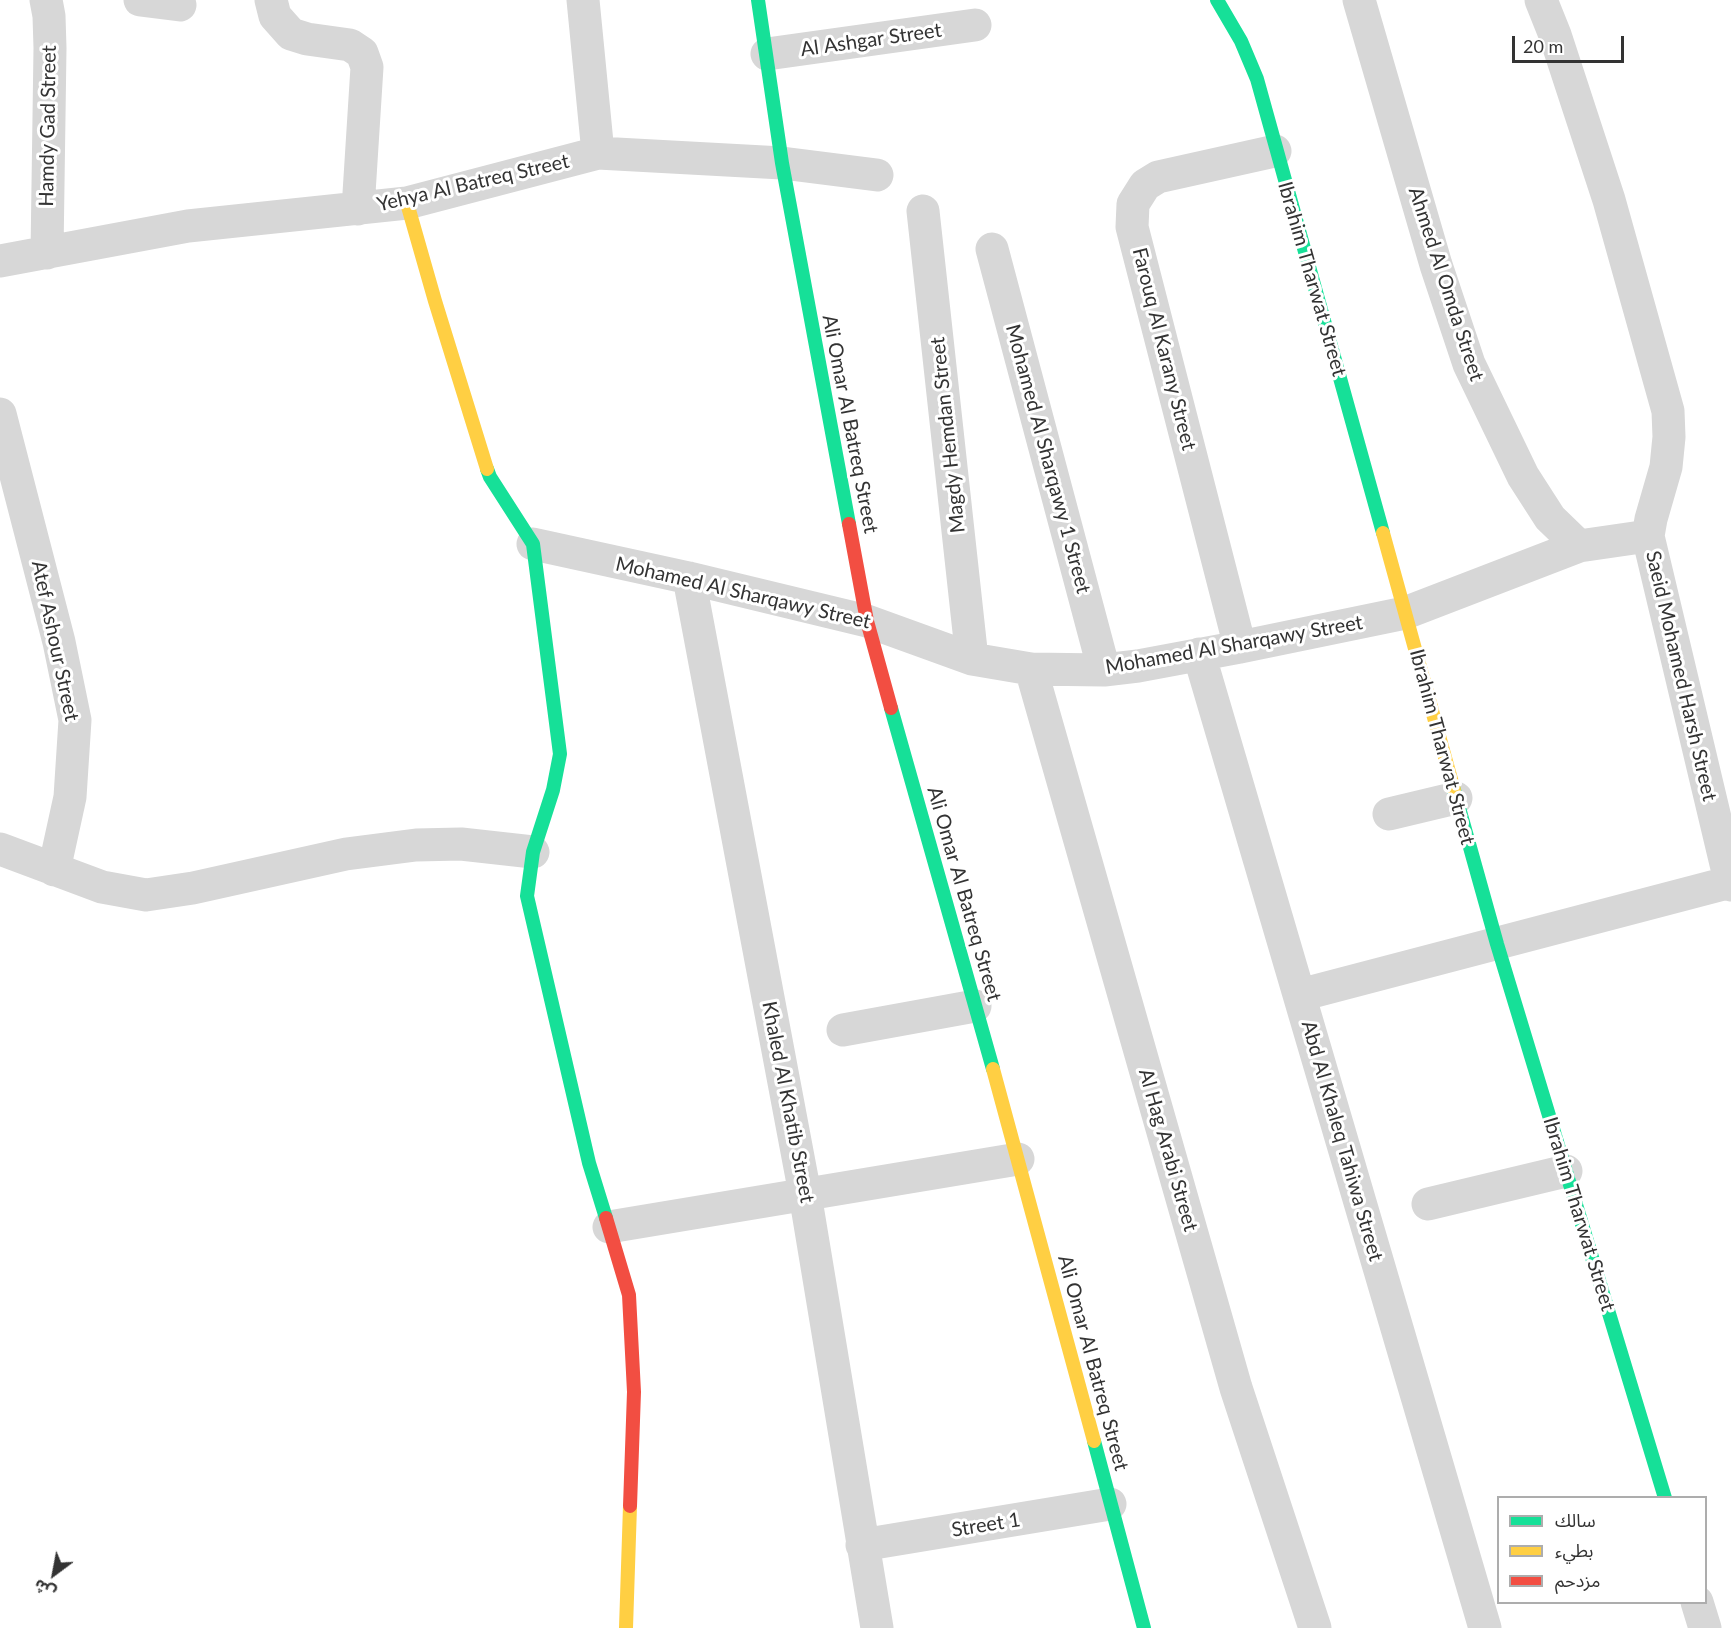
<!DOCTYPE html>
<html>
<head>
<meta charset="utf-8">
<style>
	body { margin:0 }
	#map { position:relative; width:1731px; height:1628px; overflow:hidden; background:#fff; font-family:Lato,"Noto Sans Arabic",sans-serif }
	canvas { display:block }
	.legend { position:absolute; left:1497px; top:1496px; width:210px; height:108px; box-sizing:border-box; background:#fff; border:2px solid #adadad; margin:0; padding:8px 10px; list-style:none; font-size:18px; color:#333 }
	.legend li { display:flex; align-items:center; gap:12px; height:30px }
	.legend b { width:30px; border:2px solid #adadad }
	.north { position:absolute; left:24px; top:1544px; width:60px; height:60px; -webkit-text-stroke:4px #fff; paint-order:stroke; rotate:212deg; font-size:16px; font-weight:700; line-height:24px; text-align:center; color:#333 }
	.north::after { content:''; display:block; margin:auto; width:21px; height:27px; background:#333; clip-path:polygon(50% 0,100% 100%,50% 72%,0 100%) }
	.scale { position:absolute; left:1512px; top:36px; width:112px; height:27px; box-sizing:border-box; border:3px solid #333; border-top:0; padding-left:8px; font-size:18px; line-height:21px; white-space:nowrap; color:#333; -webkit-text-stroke:4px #fff; paint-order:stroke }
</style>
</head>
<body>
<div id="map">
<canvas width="1731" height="1628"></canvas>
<ul class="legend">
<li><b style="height:8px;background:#16e098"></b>سالك</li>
<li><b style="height:8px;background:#ffcf43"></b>بطيء</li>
<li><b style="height:8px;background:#f24e42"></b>مزدحم</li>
</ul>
<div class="north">ش</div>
<div class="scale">20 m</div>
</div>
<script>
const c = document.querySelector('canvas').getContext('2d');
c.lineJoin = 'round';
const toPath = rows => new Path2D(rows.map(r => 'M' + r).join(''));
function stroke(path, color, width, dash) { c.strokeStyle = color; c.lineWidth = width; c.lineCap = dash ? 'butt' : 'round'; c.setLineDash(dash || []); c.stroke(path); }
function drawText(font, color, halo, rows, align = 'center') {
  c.font = font + ' Lato,sans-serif'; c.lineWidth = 6; c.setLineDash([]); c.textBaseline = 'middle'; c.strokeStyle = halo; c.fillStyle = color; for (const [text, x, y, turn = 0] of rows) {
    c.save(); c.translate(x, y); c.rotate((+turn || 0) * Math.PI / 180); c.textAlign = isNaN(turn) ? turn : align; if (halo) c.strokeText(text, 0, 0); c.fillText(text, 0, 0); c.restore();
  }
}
const street = toPath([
	[46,0,49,16,50,48,47,253],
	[140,0,180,5],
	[271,0,275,16,291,34,307,39,350,45,362,53,367,67,358,209],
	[583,0,598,153],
	[1359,0,1436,265,1469,364,1523,476,1550,518,1579,546],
	[1541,0,1555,35,1609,200,1668,411,1669,437,1666,467,1651,519,1648,536,1731,885],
	[767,54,975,25],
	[923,211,972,659],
	[992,249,1104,670],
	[0,261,188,226,407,203,598,153,782,163,877,175],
	[0,414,59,642,75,720,70,797,54,870],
	[533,544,689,578,867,621,972,659,1031,669,1104,670,1138,666,1240,647,1405,613,1579,546,1648,536],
	[689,578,805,1194,877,1628],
	[1240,647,1132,227,1133,204,1145,185,1158,177,1275,151],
	[1199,654,1485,1628],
	[1031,669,1236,1388,1315,1628],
	[1389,814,1456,798],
	[0,849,102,887,146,895,193,888,346,854,416,845,461,844,533,852],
	[1300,995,1731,882],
	[843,1030,975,1006],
	[1428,1204,1566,1171],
	[609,1227,1018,1159],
	[862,1545,1110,1504],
	[1697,1602,1705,1628]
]);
const fast = toPath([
	[758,0,782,163,849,524],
	[1217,0,1241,41,1257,79,1383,533],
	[487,469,490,477,533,544,560,754,553,790,533,852,527,896,589,1163,606,1218],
	[891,708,993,1069],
	[1454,790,1497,944,1665,1498],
	[1094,1441,1144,1628]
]);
const slow = toPath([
	[407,203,435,301,487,469],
	[1383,533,1454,790],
	[993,1069,1094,1441],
	[626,1628,630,1506]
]);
const jam = toPath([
	[849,524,867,621,891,708],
	[606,1218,629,1295,634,1392,630,1506]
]);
const streetNames = [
	["Al Ashgar Street",871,40,-8],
	["Hamdy Gad Street",48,126,-89],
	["Yehya Al Batreq Street",473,183,-13],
	["Ibrahim Tharwat Street",1312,279,74],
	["Ahmed Al Omda Street",1446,284,72],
	["Farouq Al Karany Street",1164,349,76],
	["Ali Omar Al Batreq Street",850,424,79],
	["Magdy Hemdan Street",948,435,-96],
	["Mohamed Al Sharqawy 1 Street",1048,459,75],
	["Mohamed Al Sharqawy Street",743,593,13],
	["Atef Ashour Street",55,641,78],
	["Mohamed Al Sharqawy Street",1234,645,-10],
	["Saeid Mohamed Harsh Street",1681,676,77],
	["Ibrahim Tharwat Street",1442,747,75],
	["Ali Omar Al Batreq Street",964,894,74],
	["Khaled Al Khatib Street",788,1102,79],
	["Abd Al Khaleq Tahiwa Street",1342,1141,74],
	["Al Hag Arabi Street",1168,1150,74],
	["Ibrahim Tharwat Street",1579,1214,73],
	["Ali Omar Al Batreq Street",1093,1363,75],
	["Street 1",986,1525,-9]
];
stroke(street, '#d7d7d7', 33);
stroke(fast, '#16e098', 14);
stroke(slow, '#ffcf43', 14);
stroke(jam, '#f24e42', 14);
drawText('20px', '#333', '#fff', streetNames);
</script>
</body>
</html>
